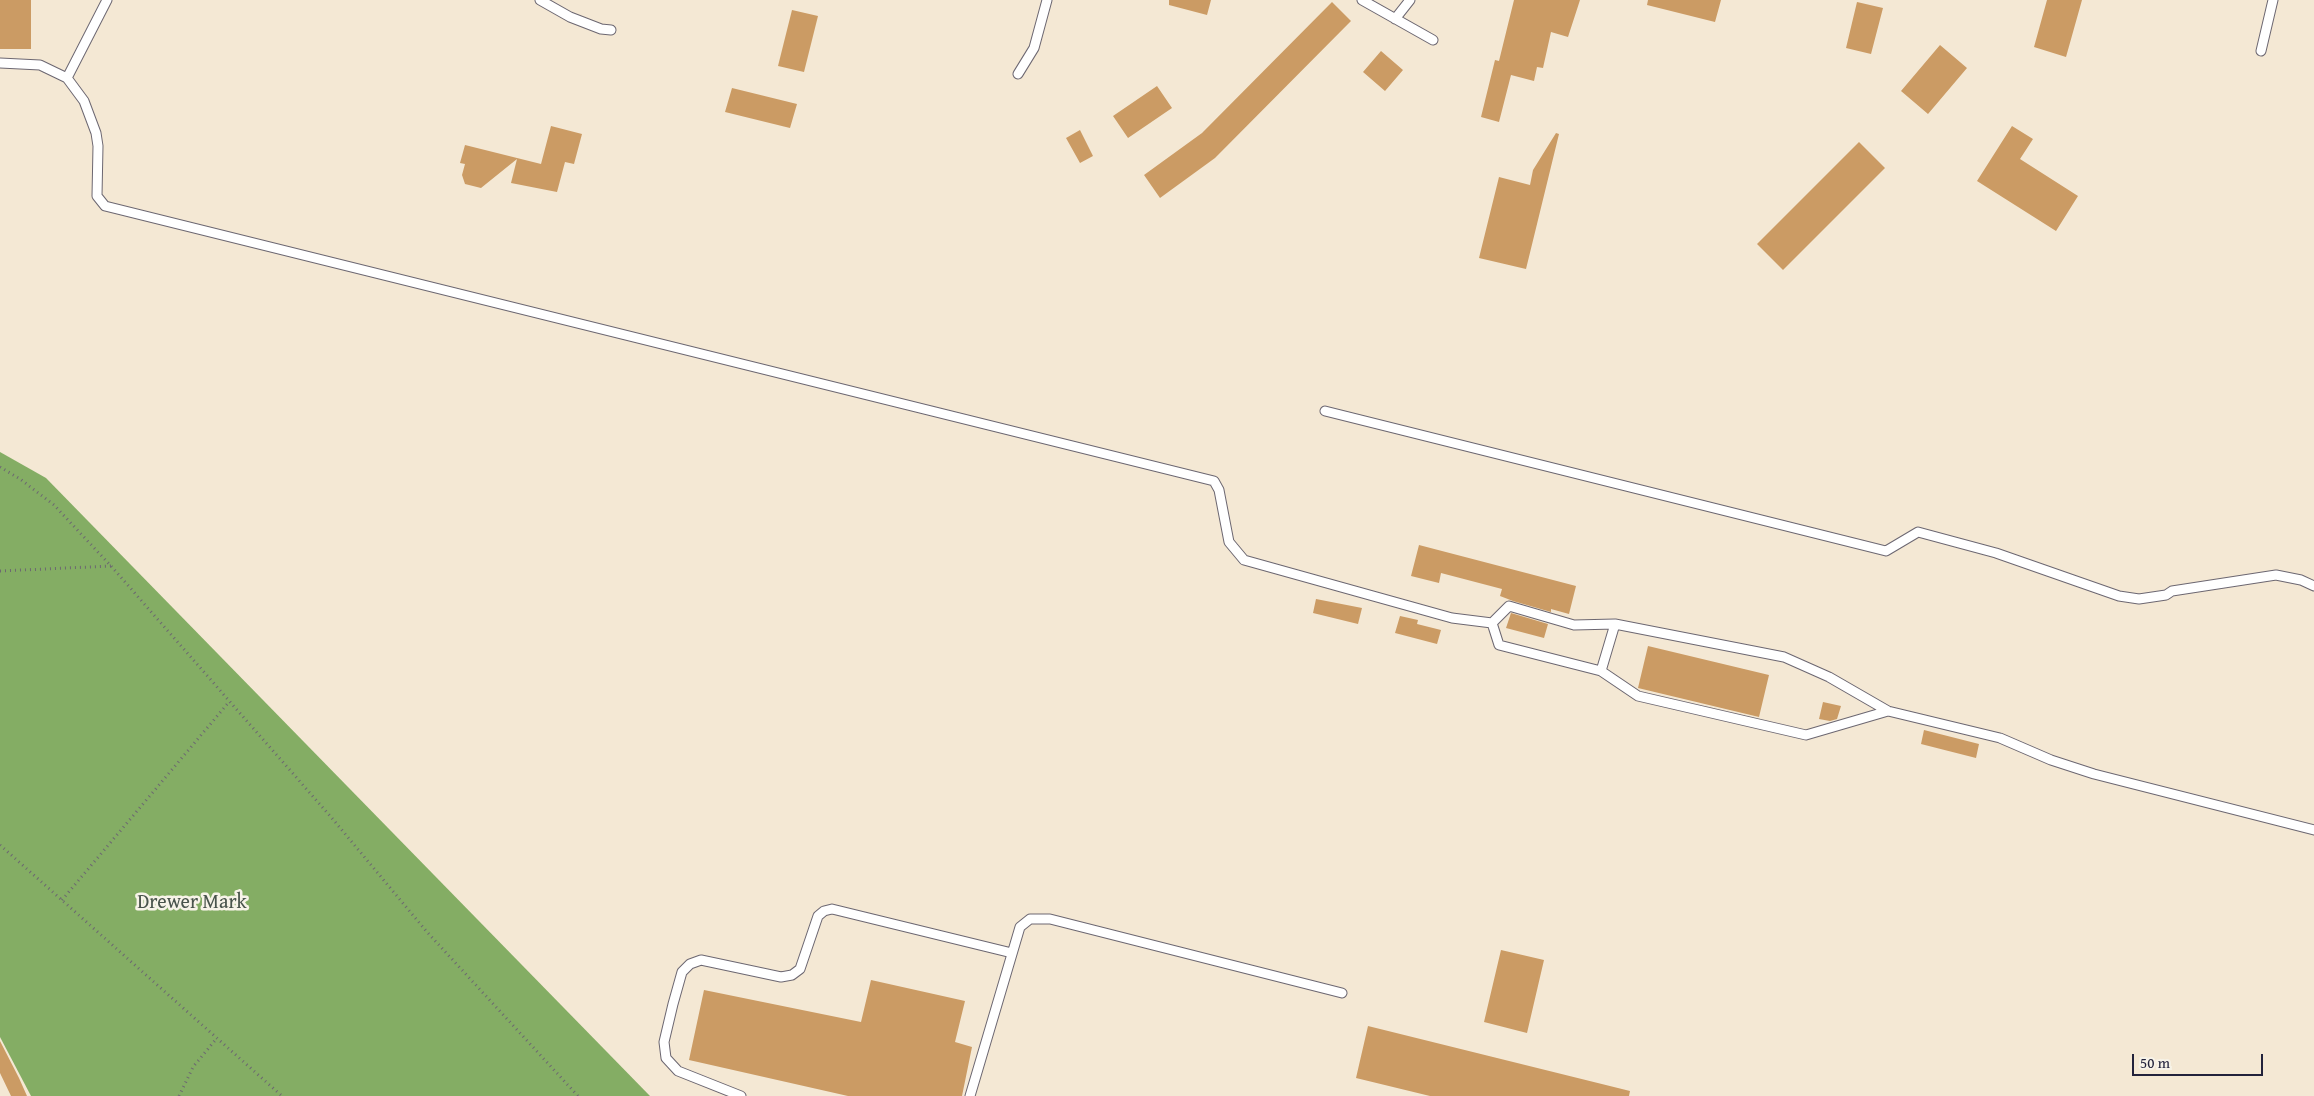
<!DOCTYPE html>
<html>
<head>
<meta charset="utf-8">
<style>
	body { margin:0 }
	#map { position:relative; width:2314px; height:1096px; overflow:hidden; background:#f4e8d4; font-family:"Gentium Book Plus",serif }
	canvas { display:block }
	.scale { position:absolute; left:2132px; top:1054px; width:131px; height:22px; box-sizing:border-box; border:2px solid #22223b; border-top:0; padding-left:6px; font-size:15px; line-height:18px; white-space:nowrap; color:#22223b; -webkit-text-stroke:4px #f7f3e8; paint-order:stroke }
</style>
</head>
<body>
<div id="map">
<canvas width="2314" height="1096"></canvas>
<div class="scale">50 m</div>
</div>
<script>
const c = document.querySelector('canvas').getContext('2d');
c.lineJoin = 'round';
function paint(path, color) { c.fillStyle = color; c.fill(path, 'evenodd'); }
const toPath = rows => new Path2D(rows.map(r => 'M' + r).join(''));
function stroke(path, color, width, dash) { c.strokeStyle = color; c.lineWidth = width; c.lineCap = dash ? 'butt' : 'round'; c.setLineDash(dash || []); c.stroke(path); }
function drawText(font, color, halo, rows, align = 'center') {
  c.font = font + ' "Gentium Book Plus",serif'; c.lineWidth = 5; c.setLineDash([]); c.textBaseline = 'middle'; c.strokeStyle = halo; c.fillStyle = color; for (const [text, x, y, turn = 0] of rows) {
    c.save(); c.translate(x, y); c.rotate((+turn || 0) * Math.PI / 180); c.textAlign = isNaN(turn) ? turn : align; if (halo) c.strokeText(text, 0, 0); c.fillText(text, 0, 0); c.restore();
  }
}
const forest = toPath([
	[0,452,46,478,650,1096,31,1096,0,1037]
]);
const building = toPath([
	[0,0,31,0,31,49,0,49],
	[1169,0,1211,0,1207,15,1169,5],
	[1514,0,1580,0,1568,37,1551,32,1543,68,1537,67,1534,81,1511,75,1499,122,1481,117,1495,60,1499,61],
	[1648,0,1721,0,1715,22,1647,5],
	[2047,0,2082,0,2066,57,2034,47],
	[1332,2,1351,21,1215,158,1160,198,1144,175,1202,133],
	[1857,2,1883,8,1871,54,1846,48],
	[792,10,818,16,804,72,778,66],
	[1940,45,1967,68,1928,114,1901,91],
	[1381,51,1403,70,1385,91,1363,72],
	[1157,86,1172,108,1128,138,1113,116],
	[732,88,797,104,790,128,725,112],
	[551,126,582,134,574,164,565,162,557,192,511,183,517,159,481,188,465,184,462,175,465,164,460,163,465,145,541,164],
	[2012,126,2033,139,2020,159,2078,196,2056,231,1977,181],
	[1080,130,1093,156,1080,163,1066,138],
	[1556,133,1559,134,1526,269,1479,258,1499,177,1530,185,1533,170],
	[1859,142,1885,168,1783,270,1757,244],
	[1419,545,1576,586,1569,614,1551,609,1551,612,1513,601,1500,596,1502,589,1441,573,1439,583,1411,576],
	[1316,599,1362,608,1358,624,1313,613],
	[1511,613,1548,624,1544,638,1506,628],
	[1400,616,1418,620,1417,624,1441,630,1437,644,1395,633],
	[1648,646,1769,675,1759,717,1638,688],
	[1823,702,1841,706,1837,719,1830,721,1819,719],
	[1924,730,1979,744,1976,758,1921,744],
	[1501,950,1544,960,1527,1033,1484,1022],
	[871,980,965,1001,955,1042,972,1047,962,1096,848,1096,689,1060,704,990,861,1022],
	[1368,1026,1630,1091,1629,1096,1430,1096,1356,1078],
	[0,1041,19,1078,27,1096,11,1096,0,1073]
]);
const path = toPath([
	[0,467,20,479,54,505,111,566,331,817,427,932,578,1096],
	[0,571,111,566],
	[0,845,282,1096],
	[62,900,229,702],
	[179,1096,193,1067,217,1038]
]);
const lane = toPath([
	[540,0,570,17,601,29,611,30],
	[1362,0,1433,40],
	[1395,19,1410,0],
	[2261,51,2273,0],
	[0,63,40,65,67,78,84,101,96,133,98,146,97,196,105,206,1214,481,1219,490,1229,542,1244,560,1452,618,1492,623],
	[1018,74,1034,48,1047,0],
	[67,78,107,0],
	[1325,411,1886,551,1918,532,1996,553,2119,596,2139,599,2166,595,2172,591,2276,575,2301,580,2314,586],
	[1492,623,1509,606,1574,625,1615,624,1784,657,1829,677,1888,711,2000,738,2051,760,2094,774,2314,830],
	[1492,623,1499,645,1601,671,1638,696,1806,735,1888,711],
	[1601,671,1615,624],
	[741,1096,678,1071,666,1058,664,1042,673,1004,682,972,690,964,701,960,781,977,792,975,800,969,818,916,824,911,832,909,1012,953],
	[970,1096,1020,927,1030,919,1050,919,1342,993]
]);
const parkNames = [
	["Drewer Mark",192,903]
];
paint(forest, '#84ad64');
paint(building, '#cb9b64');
stroke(lane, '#6c6771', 11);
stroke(path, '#6c6771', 3, [1, 4]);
stroke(lane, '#fff', 9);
drawText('20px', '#49544c', '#f7f3e8', parkNames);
</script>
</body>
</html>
